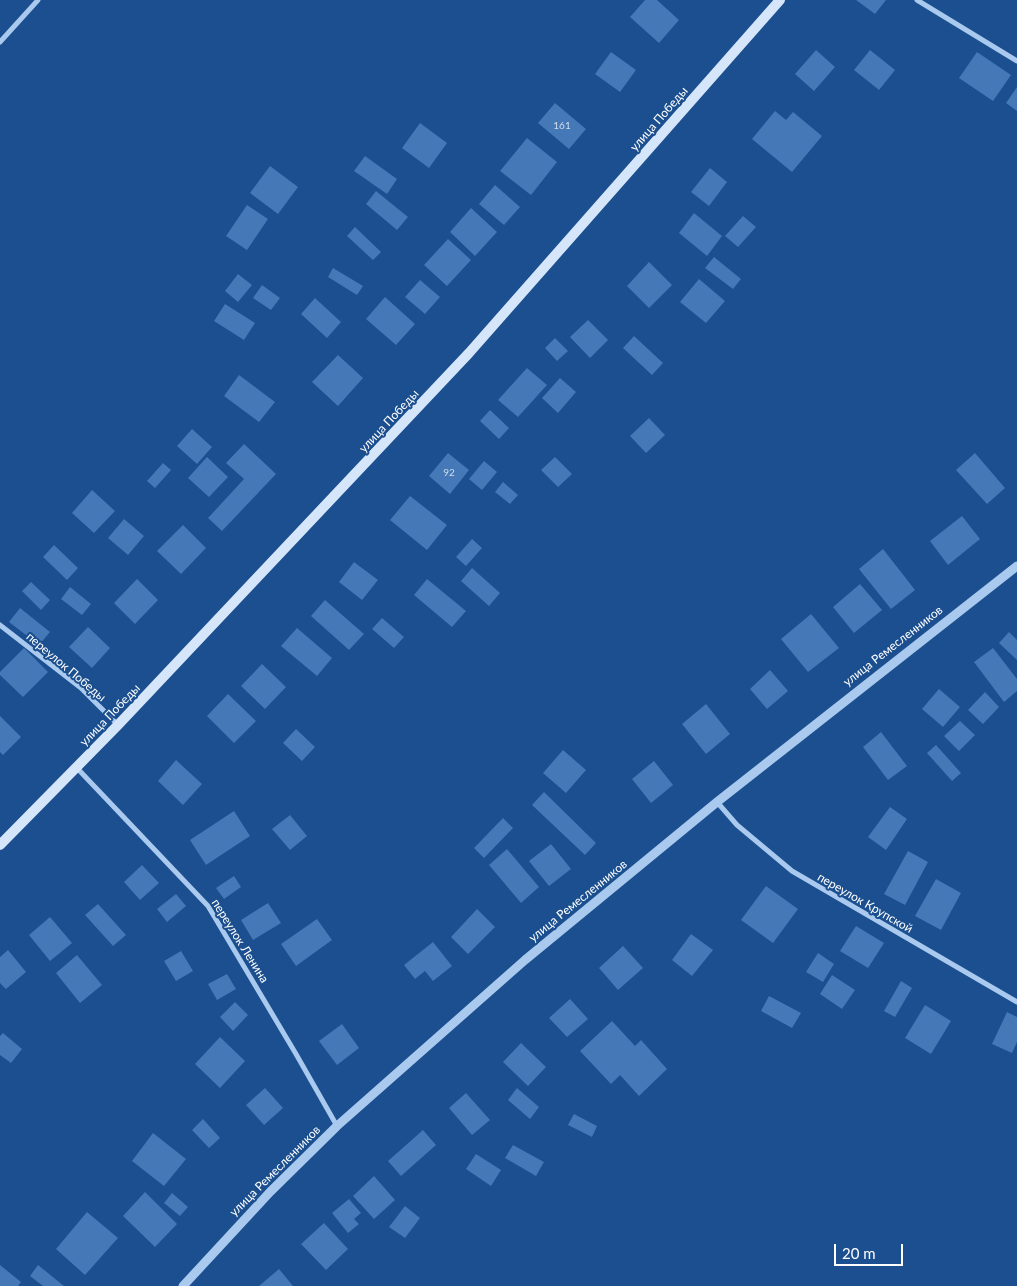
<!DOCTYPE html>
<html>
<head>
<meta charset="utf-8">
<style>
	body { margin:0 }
	#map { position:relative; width:1017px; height:1286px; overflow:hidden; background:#1b4f8f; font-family:Lato,sans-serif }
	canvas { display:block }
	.scale { position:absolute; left:834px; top:1244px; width:69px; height:22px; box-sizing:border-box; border:2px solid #fff; border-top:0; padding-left:6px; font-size:15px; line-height:18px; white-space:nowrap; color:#fff; -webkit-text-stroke:4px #1b4f8f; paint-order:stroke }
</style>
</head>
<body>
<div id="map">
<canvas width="1017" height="1286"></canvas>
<div class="scale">20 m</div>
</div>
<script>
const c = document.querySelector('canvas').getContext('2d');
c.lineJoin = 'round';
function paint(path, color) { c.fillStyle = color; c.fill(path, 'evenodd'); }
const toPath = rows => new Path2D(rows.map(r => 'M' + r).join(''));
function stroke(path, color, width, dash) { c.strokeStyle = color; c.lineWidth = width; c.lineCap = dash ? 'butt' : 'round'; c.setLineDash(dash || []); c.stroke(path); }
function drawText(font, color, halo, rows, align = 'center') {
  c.font = font + ' Lato,sans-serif'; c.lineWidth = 4; c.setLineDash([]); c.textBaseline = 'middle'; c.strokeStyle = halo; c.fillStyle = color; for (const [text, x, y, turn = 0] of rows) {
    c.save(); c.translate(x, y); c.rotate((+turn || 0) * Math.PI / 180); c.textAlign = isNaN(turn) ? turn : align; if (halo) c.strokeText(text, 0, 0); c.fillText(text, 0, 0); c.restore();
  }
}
const building = toPath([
	[645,0,657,0,679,20,659,43,630,17],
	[856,0,886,0,875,14],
	[816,50,835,67,814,91,795,74],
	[870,50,895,70,879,90,854,70],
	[611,52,636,70,620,92,595,74],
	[977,52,1011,75,993,101,959,78],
	[1017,87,1017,111,1006,103],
	[555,103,586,129,569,149,538,123],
	[775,111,786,120,793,112,822,136,792,172,752,139],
	[420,123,447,143,429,168,402,148],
	[527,138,557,162,531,195,500,171],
	[365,156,397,179,387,194,354,171],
	[270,166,298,187,278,214,250,193],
	[710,168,727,182,709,206,691,192],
	[495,185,520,207,504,225,479,204],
	[376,191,408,217,397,230,366,204],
	[247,205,268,219,247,250,226,236],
	[471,208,497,232,475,256,450,232],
	[694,213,722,236,707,256,679,233],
	[743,216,756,227,738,247,725,236],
	[355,227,381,252,373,260,347,236],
	[448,239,471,260,447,286,424,265],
	[714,257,741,279,733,289,705,268],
	[649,262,672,285,649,308,627,286],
	[333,268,363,286,357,295,328,277],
	[238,274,252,285,238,302,225,291],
	[699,279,725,301,706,323,680,302],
	[420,280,440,297,425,314,405,297],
	[262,285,280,298,271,310,253,298],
	[385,297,415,324,396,345,366,319],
	[315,298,341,322,327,338,301,314],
	[225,304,255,323,244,340,214,321],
	[588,320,608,340,590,358,570,337],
	[634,336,663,363,652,375,623,348],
	[555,338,568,351,557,361,545,348],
	[338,355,363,378,338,406,312,382],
	[527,368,547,385,518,417,498,400],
	[239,375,275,402,259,422,224,396],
	[560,378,576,392,558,413,542,398],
	[490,410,509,428,499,439,480,421],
	[649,418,665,435,646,453,630,436],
	[192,429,212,447,197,464,177,446],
	[244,444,276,474,222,531,208,518,244,479,226,463],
	[448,453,469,470,450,494,429,476],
	[975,453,1005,488,987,504,956,470],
	[207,457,228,477,209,497,188,478],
	[555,457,572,474,558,487,541,470],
	[484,461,497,472,482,490,469,479],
	[163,463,171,470,155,488,147,481],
	[503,482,518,495,510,504,495,492],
	[92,490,115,511,94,533,72,513],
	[410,496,447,525,427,550,390,520],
	[962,516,980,539,948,565,930,541],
	[124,519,144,536,128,555,108,538],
	[183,525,206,548,181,574,157,551],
	[472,539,482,548,466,566,456,557],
	[54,545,78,568,67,580,43,557],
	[883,549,915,590,891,609,859,569],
	[354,562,378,580,362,600,339,582],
	[472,568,500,593,489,606,461,581],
	[137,579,158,600,135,624,114,603],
	[427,579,466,611,452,627,414,595],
	[31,582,50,600,41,610,22,591],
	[860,584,882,610,854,633,833,607],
	[70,587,91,604,82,615,61,599],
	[325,600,364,634,349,650,311,616],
	[20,608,50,632,39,645,9,622],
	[811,614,839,648,808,672,781,639],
	[382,618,404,637,394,648,372,629],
	[88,627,110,648,92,668,69,647],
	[297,628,332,658,317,676,281,646],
	[1009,632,1017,640,1017,660,999,643],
	[24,648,48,672,23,697,0,675,0,672],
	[993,648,1017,679,1017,691,1004,702,974,662],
	[262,664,286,687,265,709,241,686],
	[770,670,788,691,767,709,750,689],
	[939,689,960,707,943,727,922,709],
	[985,692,999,707,983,724,968,710],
	[228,694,256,721,234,743,207,716],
	[706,704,730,734,706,754,682,724],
	[0,716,21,737,3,755,0,752],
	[960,721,975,735,959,751,944,736],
	[296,729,315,747,302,761,283,743],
	[881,732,907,766,888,780,863,747],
	[936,745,961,773,952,781,927,753],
	[563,750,586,770,566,793,543,773],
	[176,760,202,784,183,805,158,781],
	[654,761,673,785,651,803,632,779],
	[544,792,596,843,585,855,532,805],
	[890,807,907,819,886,850,868,837],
	[234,811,250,836,206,865,190,840],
	[290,815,307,836,290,850,272,829],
	[503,818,513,828,484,858,474,848],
	[551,844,571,869,549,886,529,861],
	[507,849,539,887,521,903,489,865],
	[908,851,928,862,905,905,884,894],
	[142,865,159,883,140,900,124,882],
	[234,876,241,887,224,899,216,888],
	[936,879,961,893,941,930,915,916],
	[766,886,798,909,773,943,741,920],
	[176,894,186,906,167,922,157,909],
	[268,903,281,923,253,940,241,920],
	[98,904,126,935,113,946,85,915],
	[477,909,495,927,468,954,451,937],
	[50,917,72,943,50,961,29,935],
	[317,919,332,940,296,966,281,944],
	[856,926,884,943,868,968,840,951],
	[691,934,713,950,692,976,672,960],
	[433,942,452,966,433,981,425,971,415,979,404,965],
	[623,946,643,968,618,990,599,968],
	[8,950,26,972,6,989,0,983,0,957],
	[181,951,193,971,176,981,164,961],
	[818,953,834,964,823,982,806,972],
	[77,955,102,985,80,1003,56,973],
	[227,974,236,989,217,1000,208,984],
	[832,975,855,990,842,1009,820,994],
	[901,981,912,988,895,1017,884,1011],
	[769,996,801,1013,792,1028,761,1011],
	[570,999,588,1019,567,1037,549,1018],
	[235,1002,248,1015,233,1031,220,1017],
	[925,1005,951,1021,931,1054,905,1038],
	[1007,1012,1017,1017,1017,1042,1012,1053,992,1044],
	[612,1021,635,1046,641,1040,667,1069,639,1096,620,1075,611,1084,580,1051],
	[342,1024,359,1048,337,1065,319,1041],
	[3,1033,22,1049,11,1063,0,1055,0,1036],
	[220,1037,245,1061,220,1088,195,1064],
	[521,1043,546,1067,528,1086,503,1062],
	[265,1088,283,1108,264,1125,246,1105],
	[517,1088,539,1107,530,1119,508,1100],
	[466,1093,490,1120,472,1135,449,1108],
	[574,1114,597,1126,592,1137,568,1125],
	[203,1119,220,1138,209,1148,192,1130],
	[423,1130,436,1145,401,1176,388,1161],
	[153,1133,186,1159,164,1186,132,1161],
	[513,1145,544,1162,536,1176,505,1158],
	[476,1154,501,1170,491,1186,466,1169],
	[374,1176,395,1200,374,1219,353,1196],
	[145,1192,177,1224,155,1247,123,1216],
	[172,1193,188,1207,180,1216,164,1203],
	[349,1199,361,1213,354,1219,359,1224,348,1233,332,1213],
	[405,1206,420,1218,405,1238,389,1227],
	[87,1212,118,1238,85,1275,56,1249],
	[324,1223,348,1249,326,1270,301,1244],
	[0,1265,21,1282,18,1286,0,1286],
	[38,1265,64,1286,43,1286,30,1276],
	[279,1269,293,1286,259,1286]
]);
const minor = toPath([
	[917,0,1017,61],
	[0,42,38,0],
	[0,625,81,688,118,725],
	[76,767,208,906,296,1054,337,1126],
	[717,802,737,825,792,871,1017,1002]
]);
const tertiary = toPath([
	[183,1286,270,1192,337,1126,525,960,717,802,1017,566]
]);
const secondary = toPath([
	[0,845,118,725,469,353,780,0]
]);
const numberNames = [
	["161",562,126],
	["92",449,473]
];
const streetNames = [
	["улица Победы",659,119,-49],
	["улица Победы",389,421,-47],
	["улица Ремесленников",893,646,-38],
	["переулок Победы",66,667,40],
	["улица Победы",110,715,-46],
	["улица Ремесленников",578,901,-39],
	["переулок Крупской",865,903,30],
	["переулок Ленина",240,941,58],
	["улица Ремесленников",275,1171,-45]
];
paint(building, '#4478b7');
stroke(minor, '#a9c9ee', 5);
stroke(tertiary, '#a9c9ee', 9);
stroke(secondary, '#d6e6fa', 10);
drawText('10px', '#d0dded', null, numberNames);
drawText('12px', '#fff', '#1b4f8f', streetNames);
</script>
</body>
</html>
